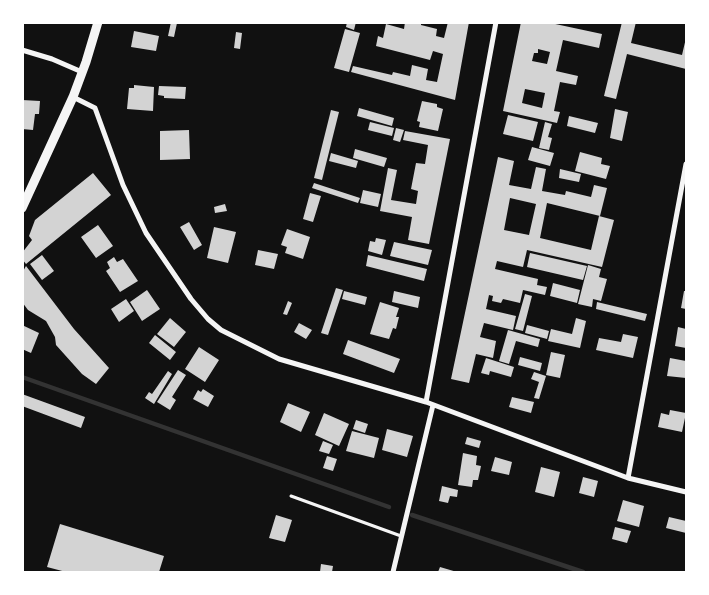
<!DOCTYPE html>
<html>
<head>
<meta charset="utf-8">
<style>
	body { margin:0 }
	#map { position:relative; width:709px; height:595px; overflow:hidden; background:#111; font-family:Ubuntu,sans-serif }
	canvas { display:block }
	.frame { position:absolute; inset:0; border:24px solid #fff; pointer-events:none }
</style>
</head>
<body>
<div id="map">
<canvas width="709" height="595"></canvas>
<div class="frame"></div>
</div>
<script>
const c = document.querySelector('canvas').getContext('2d');
c.lineJoin = 'round';
const toPath = rows => new Path2D(rows.map(r => 'M' + r).join(''));
function stroke(path, color, width, dash) { c.strokeStyle = color; c.lineWidth = width; c.lineCap = dash ? 'butt' : 'round'; c.setLineDash(dash || []); c.stroke(path); }
function paint(path, color) { c.fillStyle = color; c.fill(path, 'evenodd'); }
const stream = toPath([
	[22,377,389,507],
	[412,515,583,572]
]);
const building = toPath([
	[171,22,177,23,174,37,168,36],
	[347,22,356,22,354,30,346,27],
	[405,22,421,22,421,25,437,29,436,36,444,38,448,22,469,22,455,100,351,72,353,66,392,75,393,72,410,76,412,65,428,69,426,80,437,82,443,54,433,51,430,60,376,46,378,36,383,38,386,24,404,29],
	[521,22,546,22,602,34,599,48,563,40,556,71,578,76,576,85,560,82,554,111,560,112,557,123,503,111],
	[538,49,550,52,547,64,532,61,534,53,538,53],
	[525,89,545,93,542,108,522,103],
	[622,22,636,22,631,43,682,55,686,38,686,69,627,54,616,99,604,96],
	[345,29,360,33,349,72,334,68],
	[134,31,159,36,156,51,131,47],
	[236,32,242,33,240,49,234,48],
	[134,85,154,87,153,111,127,109,129,88,134,88],
	[159,86,186,87,185,99,164,98,164,96,158,95],
	[22,100,40,101,39,114,35,114,33,130,22,129],
	[422,101,437,104,437,107,443,109,438,131,419,127,420,122,417,121],
	[359,108,394,118,392,126,357,116],
	[615,109,628,112,622,141,610,138],
	[331,110,339,112,322,180,314,178],
	[508,115,538,122,533,141,503,134],
	[569,116,598,123,595,133,567,126],
	[370,122,394,128,392,136,368,130],
	[545,122,552,124,548,137,552,138,549,150,539,148],
	[396,128,404,130,400,142,393,140],
	[189,130,190,159,160,160,160,131],
	[405,131,450,139,429,244,408,240,412,217,380,211,388,168,397,170,391,200,416,204,418,191,411,189,416,163,425,164,428,145,403,140],
	[532,147,554,153,550,166,528,160],
	[355,149,387,158,384,167,353,158],
	[580,152,602,158,601,164,610,166,606,179,575,171],
	[331,153,358,161,356,168,329,161],
	[498,157,514,161,509,185,531,189,536,167,546,169,542,191,565,195,566,191,591,197,594,185,607,188,600,216,547,203,540,238,591,250,599,216,614,220,602,267,527,250,523,267,497,261,495,269,538,279,537,285,547,287,545,295,523,290,520,303,503,299,501,303,492,301,493,296,489,295,486,309,516,316,513,330,484,323,480,337,496,341,493,358,476,354,469,383,451,379],
	[510,198,536,204,529,235,504,230],
	[560,169,581,174,579,182,559,178],
	[93,173,111,195,26,264,22,259,22,253,32,240,29,236,35,220],
	[314,183,360,198,358,203,312,188],
	[363,190,381,194,378,207,360,203],
	[310,193,321,196,313,222,303,219],
	[225,204,227,211,215,213,214,207],
	[189,222,202,245,194,250,180,227],
	[98,225,113,246,96,258,81,237],
	[214,227,236,232,228,263,207,258],
	[287,229,310,237,303,259,285,253,287,247,281,245],
	[376,238,386,240,382,255,368,251,370,241,375,242],
	[394,242,432,250,428,265,390,256],
	[258,250,278,254,274,269,255,265],
	[530,253,587,266,583,280,527,267],
	[42,255,54,271,42,280,30,264],
	[368,255,427,269,424,281,366,266],
	[114,257,117,262,123,259,138,281,120,292,106,271,110,268,107,262],
	[588,265,601,269,599,277,607,279,601,301,593,299,592,307,578,304],
	[26,266,74,329,109,368,96,384,82,374,56,345,55,337,46,321,28,310,22,302,22,273],
	[553,283,580,290,577,303,550,296],
	[336,288,343,290,328,335,321,333],
	[147,290,160,309,142,321,130,302],
	[344,291,367,297,365,305,342,299],
	[394,291,420,297,418,308,392,302],
	[684,291,686,291,686,309,681,308],
	[525,294,532,296,523,331,515,329],
	[126,299,134,311,119,322,111,309],
	[288,301,292,303,287,315,283,314],
	[380,302,399,308,396,317,399,317,396,329,393,328,389,339,370,334],
	[597,302,647,314,645,321,596,309],
	[170,318,186,332,174,347,157,334],
	[576,318,586,321,580,348,548,341,551,329,572,334],
	[299,323,312,330,306,339,294,332],
	[22,325,39,333,31,353,22,349],
	[527,325,549,331,547,339,525,333],
	[678,327,686,329,686,348,675,346],
	[508,330,540,339,538,347,516,341,509,364,499,361],
	[623,334,638,337,633,358,596,350,599,338,621,342],
	[155,335,176,352,170,360,149,343],
	[348,340,400,359,394,373,343,354],
	[199,347,219,360,205,382,185,369],
	[551,352,565,355,560,378,546,375],
	[520,357,542,363,540,371,518,365],
	[486,358,514,367,511,377,490,371,489,375,481,373],
	[670,358,686,361,686,378,667,376],
	[178,370,186,375,172,397,176,400,170,410,157,402],
	[168,371,172,374,154,404,145,398,149,392,152,394],
	[534,372,546,376,539,399,534,398,539,382,531,379],
	[203,389,214,396,208,407,193,399,198,390,201,392],
	[22,394,85,417,81,428,22,406],
	[512,397,534,402,531,413,509,407],
	[288,403,310,412,301,432,280,422],
	[670,410,686,413,682,432,658,427,661,413,669,415],
	[324,413,349,424,339,446,315,435],
	[356,420,368,424,365,433,353,429],
	[387,429,413,436,407,457,382,450],
	[352,431,379,438,374,458,346,451],
	[467,437,481,441,479,448,465,444],
	[323,441,333,445,329,454,319,451],
	[463,453,477,456,476,465,481,466,478,480,473,480,472,487,458,485],
	[327,456,337,459,333,471,323,468],
	[495,457,512,462,509,475,491,471],
	[541,467,560,472,554,497,535,492],
	[583,477,598,481,594,497,579,493],
	[442,486,458,490,457,497,450,496,448,503,439,501],
	[623,500,644,506,639,527,617,521],
	[276,515,292,520,285,542,269,538],
	[669,517,686,521,686,533,666,528],
	[60,524,164,556,159,572,66,572,47,567],
	[615,527,631,531,627,543,612,539],
	[321,564,333,566,332,572,320,572],
	[440,567,457,572,438,572]
]);
const service = toPath([
	[291,496,401,536]
]);
const minor = toPath([
	[22,50,52,59,82,72],
	[73,97,95,108,123,185,146,233,191,299,208,319,221,330,279,359,426,402,628,478,686,492],
	[426,402,496,22],
	[628,478,686,164],
	[393,572,433,405]
]);
const tertiary = toPath([
	[22,208,73,97,86,62,98,22]
]);
stroke(stream, '#333', 4.5);
paint(building, '#d3d3d3');
stroke(service, '#f5f5f5', 3);
stroke(minor, '#f5f5f5', 5);
stroke(tertiary, '#f5f5f5', 9);
</script>
</body>
</html>
